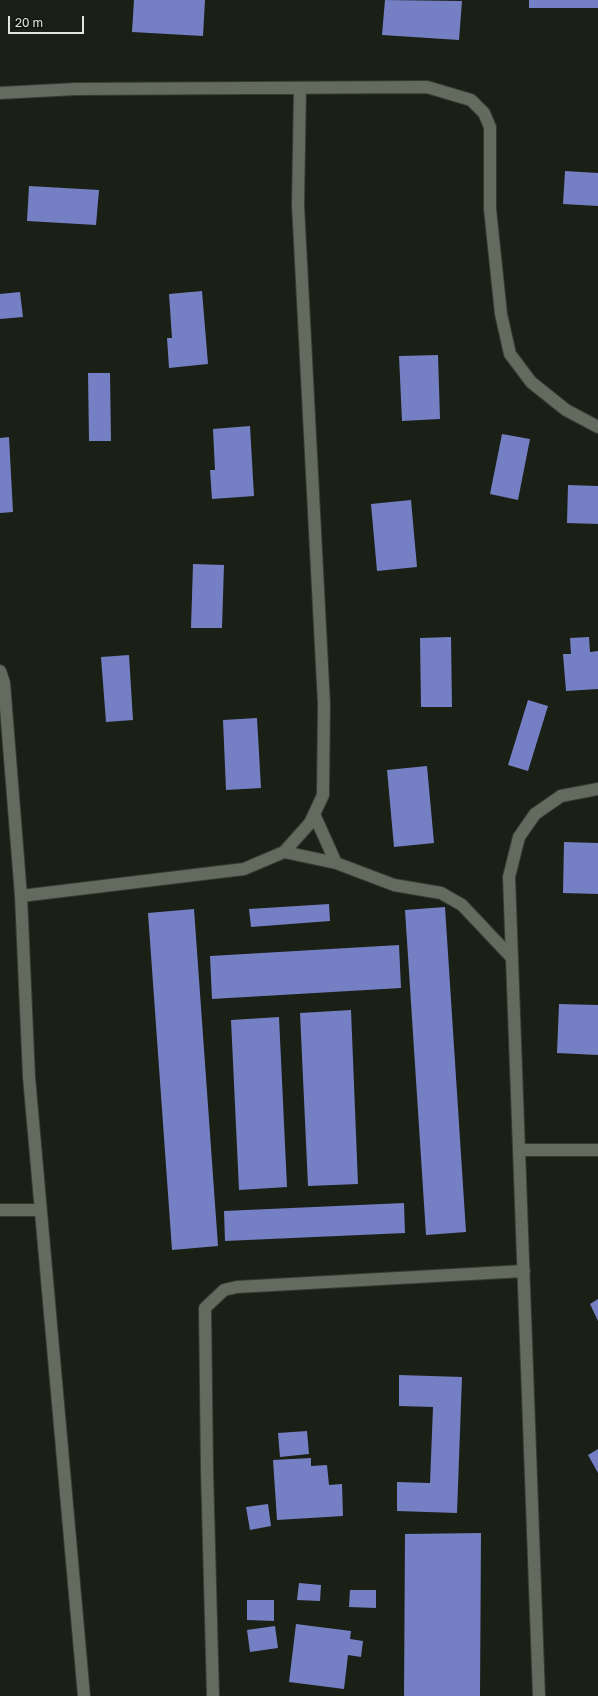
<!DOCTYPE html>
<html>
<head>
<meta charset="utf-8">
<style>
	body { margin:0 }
	#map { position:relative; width:598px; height:1696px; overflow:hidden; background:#1a2016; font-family:"Golos Text",sans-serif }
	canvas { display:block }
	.scale { position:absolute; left:8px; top:16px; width:76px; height:18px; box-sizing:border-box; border:2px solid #e2e6df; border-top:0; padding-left:5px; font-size:12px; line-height:14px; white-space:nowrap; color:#e2e6df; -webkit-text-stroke:3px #11170d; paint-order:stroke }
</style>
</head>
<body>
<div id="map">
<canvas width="598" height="1696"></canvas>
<div class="scale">20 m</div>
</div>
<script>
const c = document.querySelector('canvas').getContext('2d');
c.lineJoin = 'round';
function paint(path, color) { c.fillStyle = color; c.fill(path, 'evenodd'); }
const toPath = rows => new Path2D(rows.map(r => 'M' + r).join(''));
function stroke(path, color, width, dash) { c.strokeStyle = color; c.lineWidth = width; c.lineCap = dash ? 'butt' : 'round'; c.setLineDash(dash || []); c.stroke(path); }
const building = toPath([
	[134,0,205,0,203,36,132,32],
	[385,0,462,1,459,40,382,35],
	[529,0,598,0,598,8,529,8],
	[565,171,598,173,598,206,563,204],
	[29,186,99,190,96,225,27,221],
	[202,291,208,364,169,368,167,338,172,338,169,294],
	[20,292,23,317,0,319,0,294],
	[438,355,440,419,402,421,399,356],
	[88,373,110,373,111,441,89,441],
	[250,426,254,496,212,499,210,470,215,470,213,429],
	[502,434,530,439,518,500,490,494],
	[9,437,13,512,0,513,0,438],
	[568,485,598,486,598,524,567,523],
	[411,500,417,567,377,571,371,504],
	[193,564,224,565,222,628,191,628],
	[451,637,452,707,421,707,420,638],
	[589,637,590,652,598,651,598,689,566,691,563,654,571,654,570,638],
	[129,655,133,720,106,722,101,657],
	[528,700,548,706,528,771,508,765],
	[257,718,261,788,226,790,223,720],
	[427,766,434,843,394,847,387,770],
	[564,842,598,843,598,894,563,893],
	[329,904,330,921,251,927,249,909],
	[445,907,466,1232,426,1235,405,910],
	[194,909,218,1246,172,1250,148,913],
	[399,945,401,988,212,999,210,956],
	[559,1004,598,1005,598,1055,557,1053],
	[351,1010,358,1184,308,1186,300,1013],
	[279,1017,287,1187,239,1190,231,1020],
	[404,1203,405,1233,225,1241,224,1211],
	[598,1299,598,1321,590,1304],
	[399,1375,462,1377,457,1513,397,1511,397,1482,430,1483,433,1407,399,1406],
	[307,1431,309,1454,280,1457,278,1433],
	[598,1449,598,1473,588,1455],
	[311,1458,311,1466,327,1465,329,1485,342,1484,343,1516,277,1520,273,1460],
	[268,1504,271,1526,250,1530,246,1507],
	[481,1533,480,1696,404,1696,405,1534],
	[299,1583,321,1585,320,1601,297,1600],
	[350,1590,376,1590,376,1608,349,1607],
	[247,1600,274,1600,274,1621,247,1620],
	[296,1624,351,1631,350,1639,363,1641,361,1657,348,1655,344,1689,289,1682],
	[275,1626,278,1648,250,1652,247,1630]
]);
const street = toPath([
	[0,93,76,89,427,87,471,100,484,113,490,127,490,209,501,314,510,354,531,382,566,410,598,427],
	[0,671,4,683,21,896],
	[314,814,336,863],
	[284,852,336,863,394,885,441,893,462,905,512,958],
	[519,1150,598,1150],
	[0,1210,40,1210],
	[84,1696,29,1077,21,896,244,869,284,852,310,823,323,795,324,704,298,205,300,89],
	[213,1696,207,1470,205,1308,224,1290,237,1287,524,1271],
	[539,1696,509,877,519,837,535,814,561,796,598,789]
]);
paint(building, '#757fc3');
stroke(street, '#363a33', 14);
stroke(street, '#636a5e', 12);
</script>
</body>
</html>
